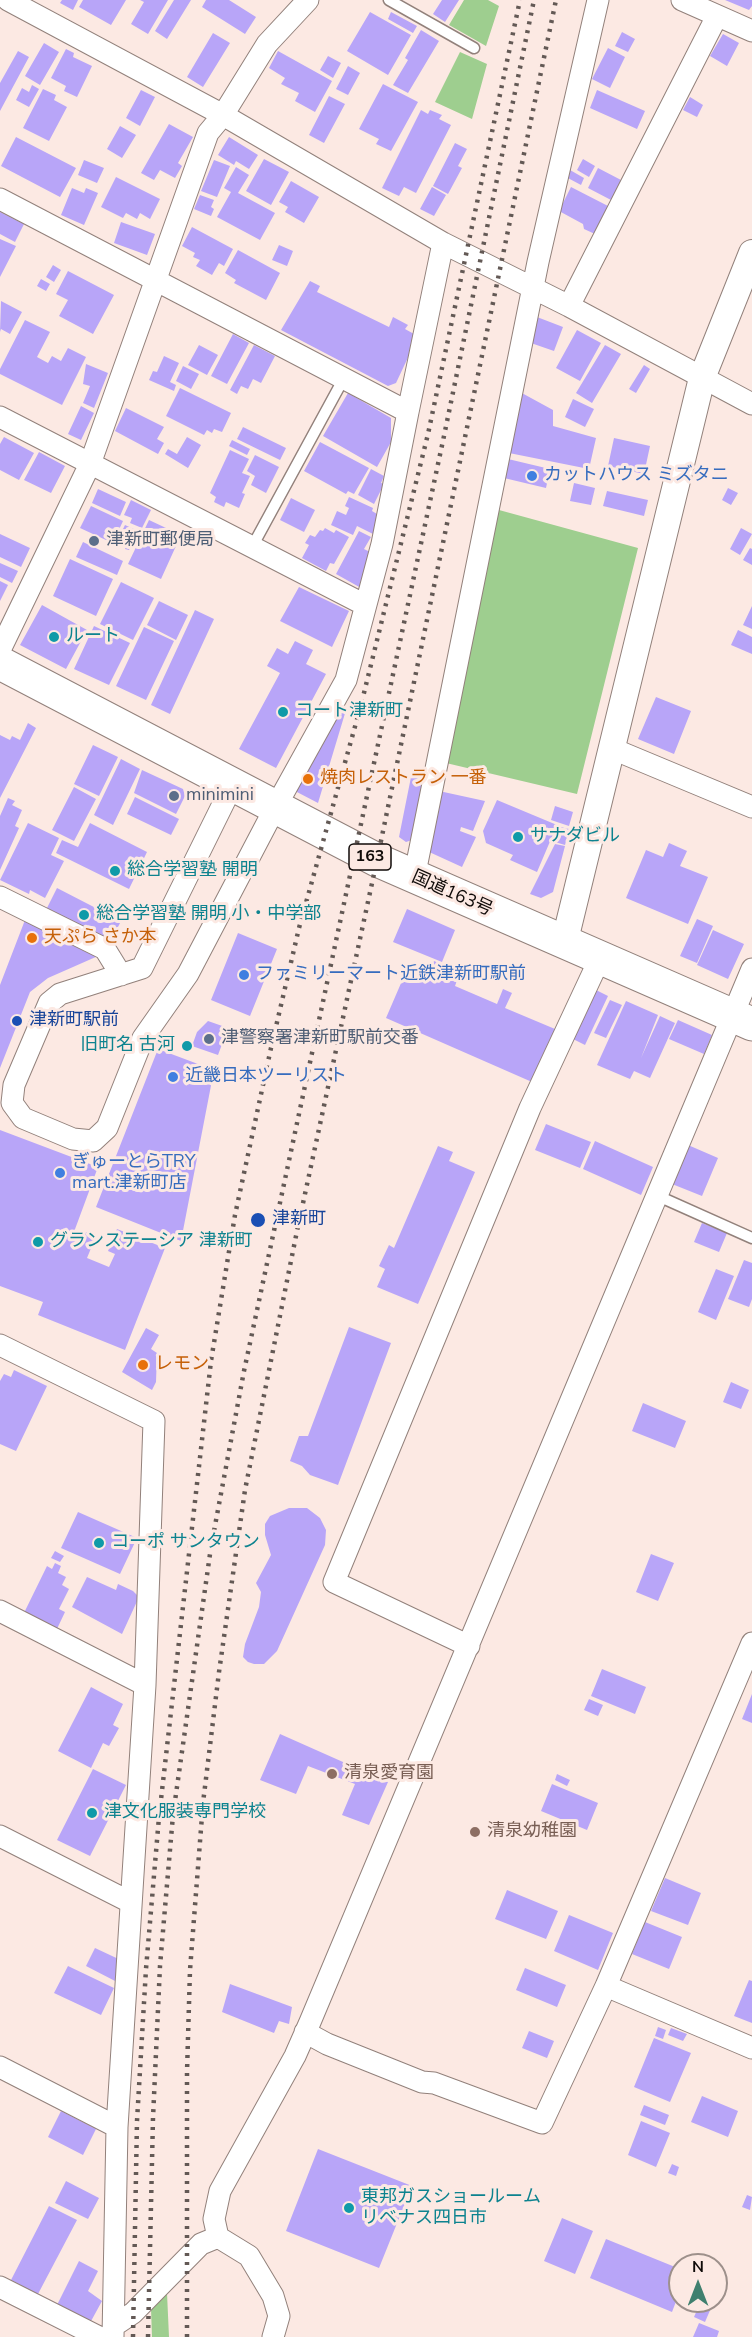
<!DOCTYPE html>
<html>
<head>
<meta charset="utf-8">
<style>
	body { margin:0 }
	#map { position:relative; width:752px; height:2337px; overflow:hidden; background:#fce9e3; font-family:"Nunito Sans",sans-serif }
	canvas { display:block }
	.north { position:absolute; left:668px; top:2253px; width:60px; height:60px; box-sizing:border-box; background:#fce9e3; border:2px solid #9d908b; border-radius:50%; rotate:0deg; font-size:16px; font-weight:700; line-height:24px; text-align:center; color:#0f0a08 }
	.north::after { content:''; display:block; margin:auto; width:21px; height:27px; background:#40806f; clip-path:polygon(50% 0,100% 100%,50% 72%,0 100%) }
</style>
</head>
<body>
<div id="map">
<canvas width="752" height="2337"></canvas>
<div class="north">N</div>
</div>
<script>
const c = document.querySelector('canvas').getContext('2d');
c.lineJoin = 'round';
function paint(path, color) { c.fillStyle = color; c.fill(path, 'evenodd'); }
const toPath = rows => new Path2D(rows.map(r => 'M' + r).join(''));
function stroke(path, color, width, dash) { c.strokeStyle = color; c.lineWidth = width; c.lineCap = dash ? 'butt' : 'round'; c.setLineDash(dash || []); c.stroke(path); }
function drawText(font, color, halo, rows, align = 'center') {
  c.font = font + ' "Nunito Sans","Noto Sans JP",sans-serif'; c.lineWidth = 6; c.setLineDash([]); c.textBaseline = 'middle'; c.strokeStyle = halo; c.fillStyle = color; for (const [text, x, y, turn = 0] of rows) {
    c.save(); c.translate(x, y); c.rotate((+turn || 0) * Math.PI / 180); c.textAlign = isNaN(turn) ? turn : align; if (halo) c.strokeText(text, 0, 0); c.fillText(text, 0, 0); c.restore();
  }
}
const green = toPath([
	[464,0,488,0,499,6,486,46,449,25],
	[460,52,487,64,472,119,435,102],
	[499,510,638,548,577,794,446,763],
	[167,2293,169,2337,152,2337,151,2309]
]);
const building = toPath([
	[62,0,78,0,73,10,60,3],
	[83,0,126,0,111,25,79,7],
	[140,0,168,0,148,34,131,24,144,2],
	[174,0,191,0,167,39,155,31],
	[206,0,229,0,256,17,245,34,202,7],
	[442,0,459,0,445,22,433,14],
	[725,0,752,0,752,6,749,10],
	[370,12,411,35,388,75,347,51],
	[391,12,417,26,413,33,388,19],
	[421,30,439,41,408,93,393,85,408,60,405,58],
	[622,32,635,39,628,52,615,46],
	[213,33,230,43,203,87,187,77],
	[723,34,739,43,727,66,710,56],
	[44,43,59,52,40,85,25,76],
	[608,48,625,57,610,88,592,79],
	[66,49,74,53,73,57,92,66,77,97,64,91,66,86,51,78],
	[18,51,29,57,0,111,0,83],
	[278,51,332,81,315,112,295,101,299,93,281,84,285,78,269,68],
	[328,56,341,63,333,78,320,70],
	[348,66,360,73,348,95,336,89],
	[383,84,418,102,391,151,376,144,379,139,359,129],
	[32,85,39,89,29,107,16,100,22,88,29,92],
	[43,89,56,95,54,100,67,107,49,141,23,128],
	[141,90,155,97,140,126,126,118],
	[597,90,645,111,637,129,590,108],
	[329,96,345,104,324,143,309,135],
	[690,97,703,105,697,117,683,110],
	[421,110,428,114,430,110,442,115,439,119,451,125,416,193,404,187,399,196,382,188],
	[169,124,193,137,178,163,182,166,175,178,160,170,154,180,141,173],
	[120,126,136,135,122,158,107,149],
	[16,137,76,168,60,197,1,166],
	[229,137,258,155,249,169,236,161,234,165,218,155],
	[455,143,467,149,458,166,462,168,448,194,433,186],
	[264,159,289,172,271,205,246,191],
	[583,159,595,166,589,177,577,170],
	[84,160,104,168,97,183,78,175],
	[214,160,230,166,217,197,201,191],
	[236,167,249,175,238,193,275,213,260,240,217,217,231,192,224,188],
	[598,168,621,180,611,200,588,188],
	[570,170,584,178,581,185,566,177],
	[116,177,160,199,150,219,140,213,137,219,126,213,123,218,101,207],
	[291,181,319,197,304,223,285,212,288,207,279,202],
	[432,187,446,195,434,216,420,209],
	[571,187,608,206,595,234,584,229,583,224,559,211],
	[72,188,84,193,86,188,98,193,84,225,61,215],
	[200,195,214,200,211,207,214,209,211,216,194,209],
	[0,212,24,224,15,242,0,234],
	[121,222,155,234,147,255,114,243],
	[192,227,233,249,224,266,219,263,212,275,196,266,200,260,193,257,195,253,182,246],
	[0,239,16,246,0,277],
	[279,245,293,251,287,266,272,260],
	[238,250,280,273,266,300,234,283,236,280,225,273],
	[53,265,61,270,54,282,46,277],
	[68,271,114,295,93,334,59,316,68,300,56,294],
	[41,279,50,284,46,291,37,286],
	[310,281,320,286,317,292,389,327,393,317,408,325,405,329,414,334,411,344,412,349,396,383,388,386,281,330],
	[1,301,22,312,10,334,1,329,0,332],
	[537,317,563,327,554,351,528,342],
	[25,320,50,332,37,357,48,363,52,356,61,361,68,348,86,357,62,405,0,374,0,369],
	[577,330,601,343,580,381,556,368],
	[233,334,249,343,227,384,211,376],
	[199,345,218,355,207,375,188,365],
	[254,345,275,356,261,383,253,379,248,389,241,386,237,394,230,390],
	[605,345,621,354,592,403,576,393],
	[164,356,179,363,170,382,176,385,174,391,149,380,153,371,157,372],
	[86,364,108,373,94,408,83,403,90,386,83,384],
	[644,365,650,369,636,393,629,389],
	[183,366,199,374,191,389,176,381],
	[180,388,231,413,222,432,214,429,212,433,207,430,204,435,166,416],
	[520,392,553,410,553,426,596,438,589,469,509,453],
	[348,393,391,418,391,442,377,467,323,436],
	[573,399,594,409,585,427,565,417],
	[81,406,94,413,81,440,68,434],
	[126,408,164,427,157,439,164,443,158,454,115,431],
	[243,427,286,448,280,460,237,439],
	[4,437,34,453,19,480,0,470,0,444],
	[187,437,201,445,188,468,165,454,168,449,177,454],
	[614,438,650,446,644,474,608,466],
	[232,440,250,449,247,455,229,446],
	[320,442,369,468,354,494,348,491,346,494,304,471],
	[230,450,249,459,242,473,250,476,242,493,245,494,239,508,226,502,224,507,214,502,216,497,210,493],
	[39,452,65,466,51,493,24,480],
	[255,455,279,467,266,493,251,485,255,476,247,471],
	[508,459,550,469,546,488,504,478],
	[371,469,384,476,381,483,384,484,374,504,358,495],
	[574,483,595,488,591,505,570,501],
	[728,488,738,493,731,505,722,500],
	[98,489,126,502,120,516,92,503],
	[607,491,648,500,644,516,603,506],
	[349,497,373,508,372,511,377,514,373,534,357,526,353,535,331,525,337,511,346,515,349,508,345,506],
	[291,498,315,510,304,532,280,520],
	[131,500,151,510,142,528,130,523,132,518,124,515],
	[91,506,123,521,116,536,122,539,119,546,80,528],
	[149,520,181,535,161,579,128,564],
	[125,525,138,531,129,550,125,549,129,539,120,535],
	[325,528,334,533,336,530,349,537,334,564,330,563,326,571,302,558,309,545,305,543,310,535,315,537,320,530,323,531],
	[741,528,752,534,740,555,730,549],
	[359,531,371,537,364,549,370,552,361,588,336,574],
	[0,534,30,548,21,567,0,557],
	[83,542,123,561,117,575,76,557],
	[750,548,752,549,752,565,743,560],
	[70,559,113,579,96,616,53,596],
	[0,563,18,571,12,583,0,577],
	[0,581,8,585,0,601],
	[121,582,154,598,133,640,100,624],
	[299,587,349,611,332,647,280,621],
	[159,601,188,615,176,640,147,625],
	[42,605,87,630,66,669,20,645],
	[752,606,752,629,743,625],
	[195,610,214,619,170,714,151,705],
	[94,626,130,643,109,685,74,669],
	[144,627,174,641,146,700,116,686],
	[738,630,752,637,752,654,731,645],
	[295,641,313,650,306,664,326,674,276,768,239,749,280,673,267,666,277,648,288,654],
	[656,697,691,711,674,754,638,739],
	[341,708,346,710,318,803,295,791],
	[28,723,36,728,0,798,0,735,10,740,12,736,20,740],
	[93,745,118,757,99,796,74,784],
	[121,759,140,769,113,825,94,815],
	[142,770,183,789,185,796,176,814,134,793],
	[412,772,425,775,412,840,406,842,399,837],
	[74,787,96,799,74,841,52,830],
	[439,791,485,801,473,831,461,827,460,831,476,837,462,867,427,851],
	[135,797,179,819,171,835,127,814],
	[8,798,15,801,12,805,22,810,15,826,19,828,0,870,0,816],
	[497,800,557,825,537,872,510,860,513,855,486,843,483,831],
	[555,806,573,812,569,826,551,820],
	[28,823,59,838,51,855,64,861,45,898,30,890,29,894,0,880],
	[90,823,147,852,129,889,56,853,62,840,78,847],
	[560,827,569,829,565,845,555,842],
	[669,843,687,851,680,866,708,877,688,924,626,898,646,850,663,857],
	[555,844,565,846,553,892,541,898,530,894],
	[57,888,121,921,111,941,47,908],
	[407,909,455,930,442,962,393,942],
	[697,919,713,926,697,963,680,956],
	[25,920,98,956,48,978,30,992,0,1068,0,985],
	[713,930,744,944,728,979,697,965],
	[238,933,277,949,250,1016,211,1000],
	[434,961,443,965,437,977,447,981,452,968,460,972,455,986,497,1004,503,989,512,993,505,1008,555,1029,532,1082,386,1018,408,967,428,976],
	[588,986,608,996,585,1045,565,1035],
	[610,1000,622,1005,606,1038,594,1033],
	[626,1001,658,1015,641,1058,660,1016,675,1023,650,1078,634,1071,630,1079,597,1065],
	[678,1020,712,1035,704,1054,669,1039],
	[208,1021,228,1028,218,1055,192,1046,197,1032],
	[158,1049,214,1070,181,1241,96,1207],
	[546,1124,591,1142,580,1168,535,1150],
	[0,1130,98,1167,71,1240,82,1244,86,1232,96,1236,87,1258,109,1267,115,1254,108,1251,117,1229,165,1248,125,1350,38,1315,43,1302,0,1286],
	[595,1141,653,1167,641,1195,583,1169],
	[688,1145,718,1158,702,1196,672,1184],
	[438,1146,453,1152,449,1161,475,1172,418,1304,377,1287,385,1269,379,1266,389,1245,394,1248],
	[702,1223,727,1233,719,1252,694,1242],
	[744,1260,752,1263,752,1299,749,1307,728,1299],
	[716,1269,734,1276,716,1320,698,1312],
	[349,1327,391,1343,338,1485,310,1475,302,1466,290,1461,299,1436,308,1436],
	[146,1328,159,1335,151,1349,157,1353,156,1382,152,1390,122,1372],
	[14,1370,47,1386,16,1451,0,1444,0,1381,4,1374,11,1377],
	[731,1382,749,1390,741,1409,723,1402],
	[643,1403,686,1421,675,1448,632,1431],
	[289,1508,307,1508,320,1518,326,1530,325,1545,277,1651,264,1664,254,1664,248,1662,243,1657,245,1644,259,1607,261,1592,256,1583,271,1555,265,1535,265,1524,270,1516],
	[78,1512,137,1538,120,1574,61,1548],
	[55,1551,64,1556,60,1562,51,1558],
	[651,1554,674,1563,658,1601,636,1592],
	[55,1563,61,1566,58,1573,66,1577,62,1585,69,1589,59,1609,65,1612,56,1631,23,1615,47,1566,52,1569],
	[87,1577,116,1590,118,1584,133,1591,139,1597,122,1634,72,1607],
	[602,1669,646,1687,635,1714,591,1696],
	[91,1687,123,1704,113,1725,119,1728,109,1746,103,1743,91,1768,58,1751],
	[752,1694,752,1723,742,1719],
	[589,1699,603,1705,598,1716,584,1710],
	[280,1734,388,1782,369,1825,342,1815,355,1784,308,1766,296,1794,260,1780],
	[93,1769,126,1785,90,1856,57,1840],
	[557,1774,570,1780,567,1786,555,1780],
	[552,1784,598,1803,587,1830,541,1811],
	[665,1878,701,1893,688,1925,651,1911],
	[507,1890,558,1911,546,1939,495,1919],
	[569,1915,613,1933,598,1970,554,1951],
	[645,1922,682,1937,669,1969,632,1954],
	[95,1948,127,1963,117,1982,86,1966],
	[68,1966,114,1988,101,2015,54,1993],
	[525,1968,566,1985,557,2007,516,1990],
	[749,1980,752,1981,752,2023,734,2016],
	[230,1984,292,2007,289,2024,279,2021,274,2033,222,2012],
	[658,2027,666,2030,663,2039,655,2036],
	[671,2028,687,2034,683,2041,668,2035],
	[529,2031,554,2041,547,2058,522,2048],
	[654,2038,691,2053,670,2102,634,2087],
	[702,2096,738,2111,728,2137,691,2122],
	[644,2105,669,2115,665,2125,640,2115],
	[61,2111,96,2129,83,2155,48,2137],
	[641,2121,670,2133,656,2167,628,2155],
	[318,2149,412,2186,379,2268,286,2231],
	[672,2164,679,2167,676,2176,668,2173],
	[66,2181,99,2198,88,2219,55,2203],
	[747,2195,752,2197,750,2210,742,2207],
	[49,2206,77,2220,38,2294,11,2280],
	[562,2218,593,2231,575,2274,544,2261],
	[606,2239,680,2269,680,2291,672,2312,590,2278],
	[79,2261,98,2271,88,2291,102,2301,90,2323,57,2305],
	[701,2301,714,2301,705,2322,694,2317],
	[699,2323,719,2331,717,2337,693,2337]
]);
const service = toPath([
	[389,0,474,48],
	[252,547,344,378],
	[658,1196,752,1238]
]);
const minor = toPath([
	[8,0,223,115,443,243,569,306,752,404],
	[682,0,752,31],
	[0,199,408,412,382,544,346,680,275,808,188,974,143,1038,107,1128,93,1141,73,1139,23,1118,12,1103,14,1085,49,1003,60,994,142,968,232,786],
	[569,306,717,16],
	[408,412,443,243],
	[0,417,365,605],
	[0,650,90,464,208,133,223,115,267,44,308,0],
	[613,749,752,807],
	[414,878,538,262,598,0],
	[0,897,105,949,121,975],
	[0,1345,154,1421,145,1685,117,2127,113,2337],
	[0,1611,145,1685],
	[469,1646,334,1582,530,1108,600,958],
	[0,1836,130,1902],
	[606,1986,752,2048],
	[305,2032,327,2044,422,2082,434,2083,542,2123,606,1986,752,1643],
	[0,2067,117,2127],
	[0,2287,99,2337],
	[115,2325,133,2313,201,2244,218,2237],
	[273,2337,279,2316,273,2296,249,2256,218,2237,214,2219,220,2191,295,2056,310,2022,752,969]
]);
const tertiary = toPath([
	[564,944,702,378,752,253]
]);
const trunk = toPath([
	[0,663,377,860,752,1024]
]);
const rail = toPath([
	[133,2337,137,2121,146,1969,159,1817,211,1361,235,1215,271,1048,299,928,361,705,428,434,520,0],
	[148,2337,153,2118,160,1966,173,1815,211,1547,244,1371,444,436,534,0],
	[187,2337,187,2072,190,1970,203,1803,219,1672,245,1490,297,1231,377,860,556,0]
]);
const markers = [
	[532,476,6,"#3f7fe0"],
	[94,541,6,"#5c6f8a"],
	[54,637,6,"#0f9aa8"],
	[283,712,6,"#0f9aa8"],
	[308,779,6,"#e8710a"],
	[174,796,6,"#5c6f8a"],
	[518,837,6,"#0f9aa8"],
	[115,871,6,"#0f9aa8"],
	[84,915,6,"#0f9aa8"],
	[32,938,6,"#e8710a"],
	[244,975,6,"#3f7fe0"],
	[17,1021,6,"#1a4fb4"],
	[209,1039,6,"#5c6f8a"],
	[187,1046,6,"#0f9aa8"],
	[173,1077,6,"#3f7fe0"],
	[60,1173,6,"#3f7fe0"],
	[258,1220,8,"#1a4fb4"],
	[38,1242,6,"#0f9aa8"],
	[143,1365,6,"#e8710a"],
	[99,1543,6,"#0f9aa8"],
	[332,1774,6,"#8d6e63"],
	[92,1813,6,"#0f9aa8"],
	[475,1832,6,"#8d6e63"],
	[349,2208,6,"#0f9aa8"]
];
const shields = [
	[370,857,42]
];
const shieldNames = [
	["163",370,857]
];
const shopNames = [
	["カットハウス ミズタニ",544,476],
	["ファミリーマート近鉄津新町駅前",256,975],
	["近畿日本ツーリスト",185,1077],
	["ぎゅーとらTRY",72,1163],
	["mart.津新町店",72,1184]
];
const serviceNames = [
	["津新町郵便局",106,541],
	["minimini",186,796],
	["津警察署津新町駅前交番",221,1039]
];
const cultureNames = [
	["ルート",66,637],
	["コート津新町",295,712],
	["サナダビル",530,837],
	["総合学習塾 開明",127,871],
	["総合学習塾 開明 小・中学部",96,915],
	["旧町名 古河",175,1046,"right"],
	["グランステーシア 津新町",50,1242],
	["コーポ サンタウン",111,1543],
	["津文化服装専門学校",104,1813],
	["東邦ガスショールーム",361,2198],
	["リベナス四日市",361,2219]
];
const foodNames = [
	["焼肉レストラン 一番",320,779],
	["天ぷら さか本",44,938],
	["レモン",155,1365]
];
const streetNames = [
	["国道163号",452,894,24]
];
const transitNames = [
	["津新町駅前",29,1021],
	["津新町",272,1220]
];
const educationNames = [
	["清泉愛育園",344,1774],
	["清泉幼稚園",487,1832]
];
paint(green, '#9ece8f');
paint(building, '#b8a5f8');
stroke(service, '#92817b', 13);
stroke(minor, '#92817b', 23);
stroke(tertiary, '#92817b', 28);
stroke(trunk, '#92817b', 35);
stroke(service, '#fff', 10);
stroke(minor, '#fff', 21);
stroke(tertiary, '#fff', 26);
stroke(trunk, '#fff', 33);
stroke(rail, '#635955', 4.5, [3, 6]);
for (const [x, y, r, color] of markers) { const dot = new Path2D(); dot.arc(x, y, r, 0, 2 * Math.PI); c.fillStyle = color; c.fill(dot); stroke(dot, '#fce9e3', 2); }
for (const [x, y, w] of shields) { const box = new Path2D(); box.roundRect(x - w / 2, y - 13, w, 26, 4.5); c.fillStyle = '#fce9e3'; c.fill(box); stroke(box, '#0f0a08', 1.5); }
drawText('bold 16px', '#0f0a08', null, shieldNames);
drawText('18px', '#366cbe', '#fce9e3', shopNames, 'left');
drawText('18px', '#4e5e75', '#fce9e3', serviceNames, 'left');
drawText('18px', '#0d838f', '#fce9e3', cultureNames, 'left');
drawText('18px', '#c56008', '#fce9e3', foodNames, 'left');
drawText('18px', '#0f0a08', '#fce9e3', streetNames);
drawText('18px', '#164399', '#fce9e3', transitNames, 'left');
drawText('18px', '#785e54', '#fce9e3', educationNames, 'left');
</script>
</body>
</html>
